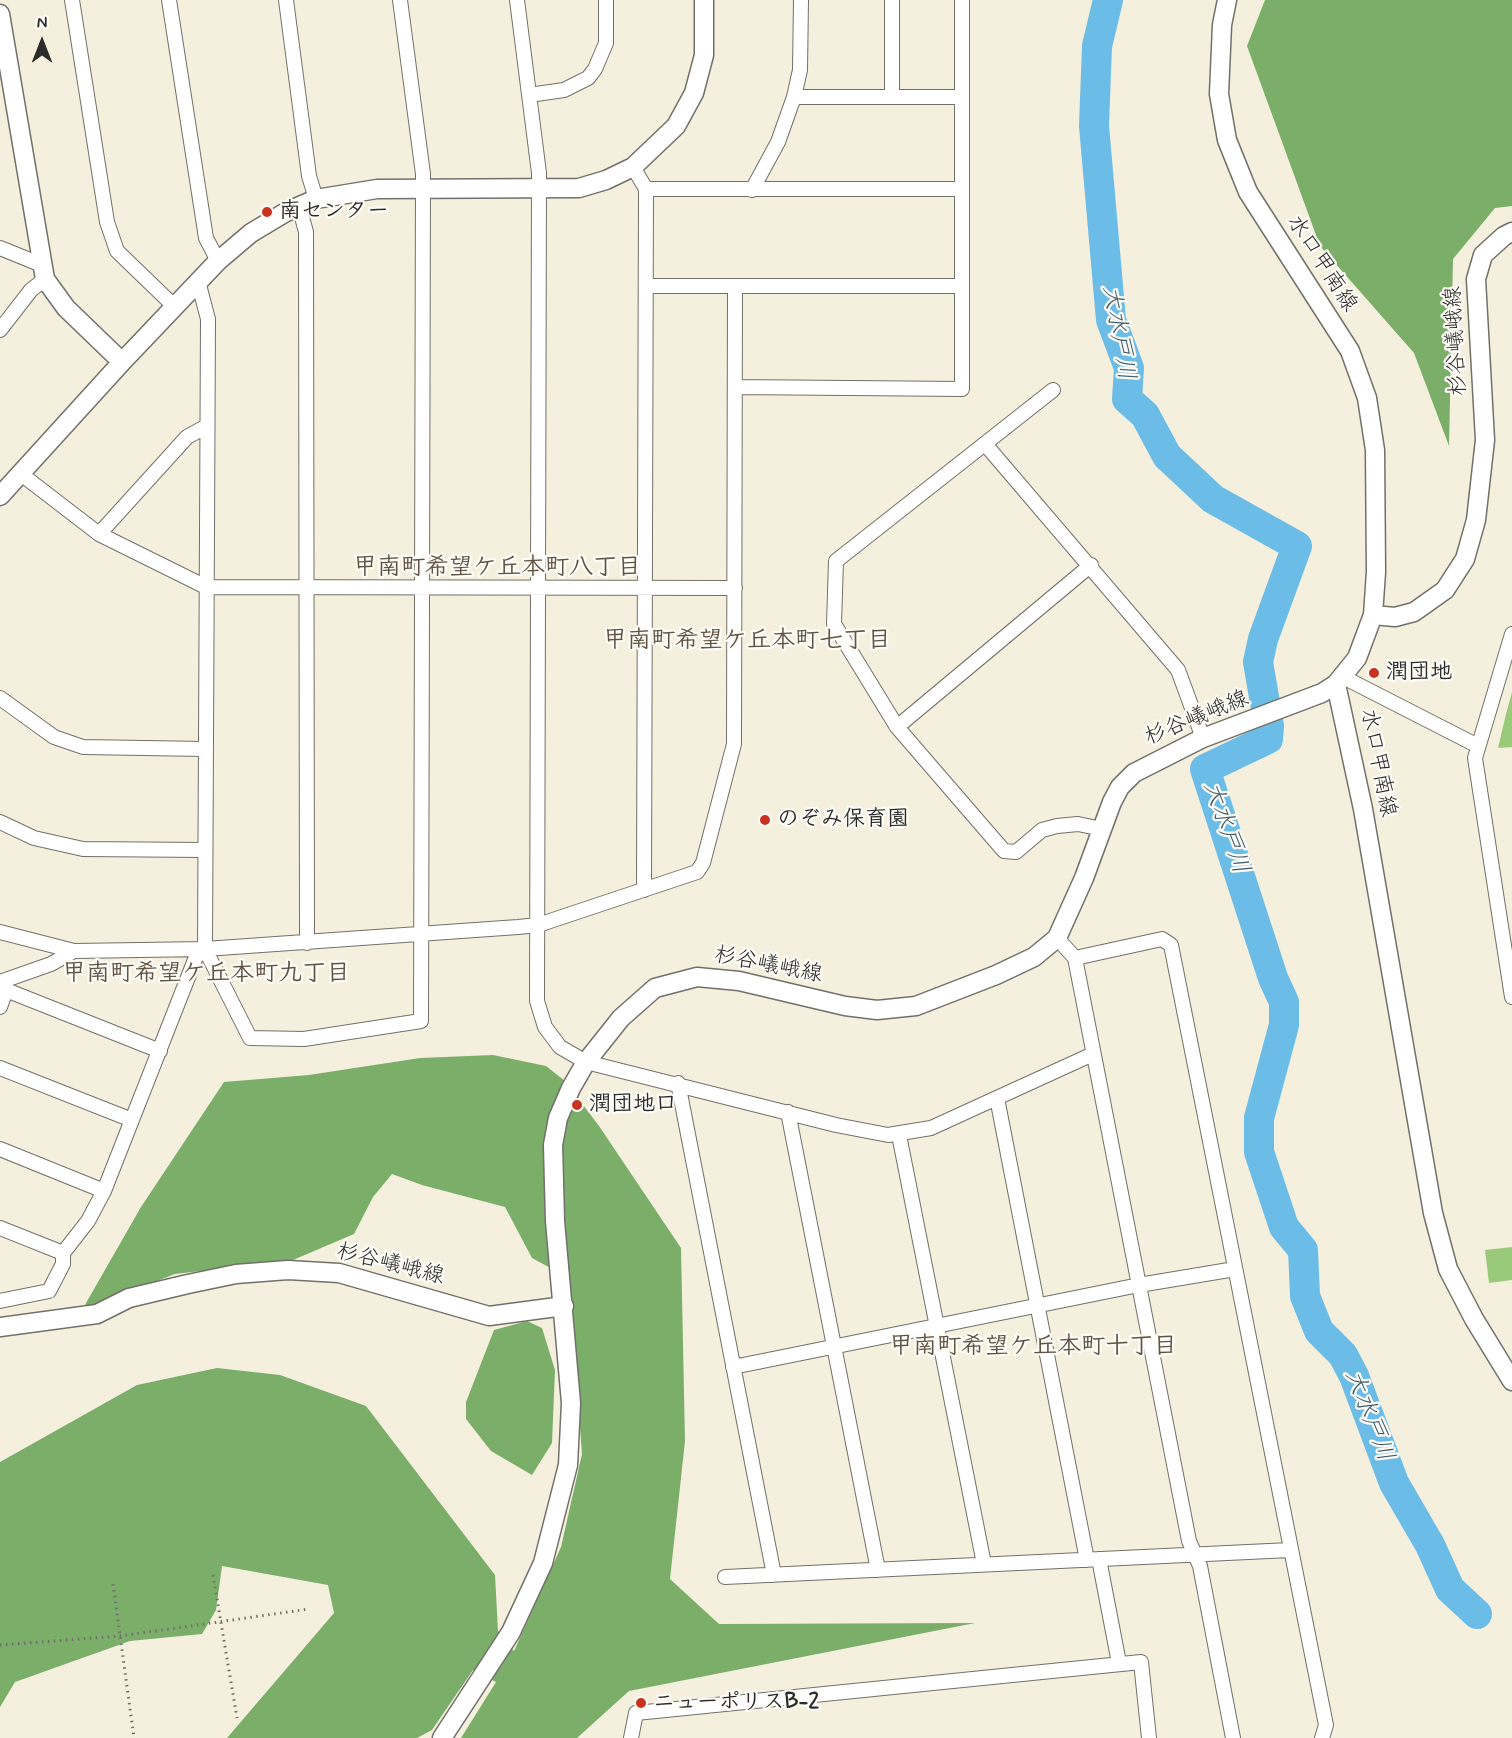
<!DOCTYPE html>
<html>
<head>
<meta charset="utf-8">
<style>
	body { margin:0 }
	#map { position:relative; width:1512px; height:1738px; overflow:hidden; background:#f5f0de; font-family:Mynerve,sans-serif }
	canvas { display:block }
	.north { position:absolute; left:12px; top:12px; width:60px; height:60px; -webkit-text-stroke:4px #fdfcf7; paint-order:stroke; rotate:0deg; font-size:16px; font-weight:700; line-height:24px; text-align:center; color:#2b2b2b }
	.north::after { content:''; display:block; margin:auto; width:21px; height:27px; background:#2b2b2b; clip-path:polygon(50% 0,100% 100%,50% 72%,0 100%) }
</style>
</head>
<body>
<div id="map">
<canvas width="1512" height="1738"></canvas>
<div class="north">N</div>
</div>
<script>
const c = document.querySelector('canvas').getContext('2d');
c.lineJoin = 'round';
function paint(path, color) { c.fillStyle = color; c.fill(path, 'evenodd'); }
const toPath = rows => new Path2D(rows.map(r => 'M' + r).join(''));
function stroke(path, color, width, dash) { c.strokeStyle = color; c.lineWidth = width; c.lineCap = dash ? 'butt' : 'round'; c.setLineDash(dash || []); c.stroke(path); }
function drawText(font, color, halo, rows, align = 'center') {
  c.font = font + ' Mynerve,"Klee One",sans-serif'; c.lineWidth = 4.5; c.setLineDash([]); c.textBaseline = 'middle'; c.strokeStyle = halo; c.fillStyle = color; for (const [text, x, y, turn = 0] of rows) {
    c.save(); c.translate(x, y); c.rotate((+turn || 0) * Math.PI / 180); c.textAlign = isNaN(turn) ? turn : align; if (halo) c.strokeText(text, 0, 0); c.fillText(text, 0, 0); c.restore();
  }
}
const green = toPath([
	[1512,692,1512,747,1498,748,1506,714],
	[1512,1247,1512,1280,1489,1283,1485,1250]
]);
const forest = toPath([
	[1265,0,1512,0,1512,206,1495,208,1453,259,1449,446,1414,353,1320,246,1247,46],
	[493,1055,546,1066,565,1081,599,1126,681,1248,685,1441,670,1579,719,1624,975,1623,629,1691,577,1738,461,1738,496,1682,473,1670,432,1730,417,1738,227,1738,334,1613,328,1585,222,1566,216,1610,202,1634,130,1641,15,1682,0,1707,0,1462,137,1385,217,1368,280,1375,366,1406,495,1575,498,1631,514,1651,561,1547,582,1454,569,1278,532,1258,505,1207,422,1185,392,1174,373,1197,354,1234,293,1260,175,1274,82,1310,141,1207,224,1082,309,1075,420,1058],
	[527,1321,542,1328,555,1370,552,1443,532,1475,491,1451,466,1419,466,1402,494,1330]
]);
const river = toPath([
	[1108,0,1097,46,1094,126,1111,320,1129,368,1127,399,1145,415,1167,456,1213,499,1297,546,1263,639,1258,662,1269,726,1268,739,1205,769,1273,978,1284,1002,1284,1025,1259,1118,1259,1152,1284,1227,1303,1250,1305,1296,1319,1331,1343,1355,1354,1376,1394,1483,1430,1545,1450,1589,1477,1614]
]);
const path = toPath([
	[213,1575,237,1718],
	[113,1584,134,1738],
	[0,1645,120,1636,309,1609]
]);
const street = toPath([
	[72,0,107,222,117,251,175,307],
	[169,0,206,238,218,261],
	[286,0,309,176,316,199],
	[517,0,539,173,537,1001,545,1027,560,1047,586,1062,836,1125,888,1135,931,1128,1093,1054],
	[529,95,564,90,588,78,595,69,606,43,606,0],
	[892,96,892,0],
	[794,97,962,97],
	[633,167,646,189,962,189],
	[752,190,778,142,794,97,800,70,801,0],
	[299,206,306,232,307,943],
	[0,248,42,265],
	[198,281,208,319,205,949,250,1038,304,1039,421,1021,423,174,400,0],
	[647,286,962,286],
	[0,330,31,290,45,279],
	[735,387,962,389,962,0],
	[1053,390,836,561,834,624,897,727,1004,851,1016,852,1042,830,1057,826,1078,824,1102,829],
	[985,444,1178,670,1203,738],
	[21,474,99,534,206,587,735,588],
	[99,534,187,437,207,426],
	[1512,634,1475,758,1512,997],
	[1343,677,1478,746],
	[0,698,54,737,83,747,205,749],
	[897,727,1091,565],
	[0,822,34,838,83,849,205,850],
	[644,890,646,189],
	[0,932,74,951,205,949,518,927,538,925,697,872,703,863,734,744,735,286],
	[1057,938,1075,958,1189,1541,1200,1566,1233,1738],
	[1075,958,1162,939,1171,945,1326,1725,1322,1738],
	[0,982,51,964,74,951],
	[6,990,160,1051],
	[0,1007,6,990,6,983],
	[0,1068,132,1120],
	[678,1083,774,1575],
	[997,1098,1087,1560],
	[788,1112,878,1570],
	[899,1135,984,1564],
	[0,1149,104,1191],
	[0,1228,63,1253],
	[0,1301,49,1291,63,1264,63,1253,88,1221,104,1191,196,957,205,949],
	[733,1367,1139,1285,1235,1269],
	[1099,1559,1119,1663],
	[725,1577,1290,1550],
	[631,1738,636,1713,1141,1662,1149,1738]
]);
const secondary = toPath([
	[0,14,45,279,66,308,122,362],
	[0,496,122,362,218,261,251,233,286,212,316,199,377,189,579,188,606,180,633,167,676,126,694,93,704,55,704,0],
	[1373,615,1395,617,1414,612,1445,590,1465,559,1476,520,1485,440,1476,279,1483,255,1504,236,1512,232],
	[1336,684,1363,809,1433,1213,1448,1269,1474,1319,1512,1381],
	[0,1327,97,1314,129,1298,188,1284,236,1274,288,1270,339,1273,489,1316,564,1306],
	[442,1738,511,1632,543,1563,568,1465,571,1403,555,1221,553,1145,558,1118,571,1088,586,1062,621,1018,655,988,697,977,739,981,845,1006,877,1010,916,1006,996,975,1034,957,1057,938,1084,878,1112,802,1120,787,1134,773,1203,738,1322,693,1336,684,1357,658,1373,615,1376,572,1375,450,1367,398,1350,351,1248,192,1227,140,1219,94,1222,25,1227,0]
]);
const markers = [
	[267,212,6,"#c8321e"],
	[1374,673,6,"#c8321e"],
	[765,820,6,"#c8321e"],
	[577,1105,6,"#c8321e"],
	[641,1703,6,"#c8321e"]
];
const poiNames = [
	["南センター",279,212],
	["潤団地",1386,673],
	["のぞみ保育園",777,820],
	["潤団地口",589,1105],
	["ニューポリスB-2",653,1703]
];
const streetNames = [
	["水口甲南線",1321,264,57],
	["杉谷嶬峨線",1457,341,-93],
	["杉谷嶬峨線",1197,719,-22],
	["水口甲南線",1377,763,79],
	["杉谷嶬峨線",768,966,11],
	["杉谷嶬峨線",390,1265,14]
];
const waterNames = [
	["大水戸川",1117,333,80],
	["大水戸川",1225,828,71],
	["大水戸川",1368,1416,69]
];
const neighbourhoodNames = [
	["甲南町希望ケ丘本町八丁目",497,569],
	["甲南町希望ケ丘本町七丁目",747,642],
	["甲南町希望ケ丘本町九丁目",206,975],
	["甲南町希望ケ丘本町十丁目",1033,1348]
];
paint(green, '#99ca79');
paint(forest, '#7aae69');
stroke(river, '#6bbce6', 30);
stroke(street, '#72706a', 16);
stroke(secondary, '#72706a', 21);
stroke(path, '#72706a', 3, [1.5, 4.5]);
stroke(street, '#fff', 14);
stroke(secondary, '#fff', 18);
for (const [x, y, r, color] of markers) { const dot = new Path2D(); dot.arc(x, y, r, 0, 2 * Math.PI); c.fillStyle = color; c.fill(dot); stroke(dot, '#fdfcf7', 2); }
drawText('bold 22px', '#2b2b2b', '#fdfcf7', poiNames, 'left');
drawText('22px', '#2b2b2b', '#fdfcf7', streetNames);
drawText('italic 24px', '#415e6c', '#fdfcf7', waterNames);
drawText('bold 24px', '#625445', '#fdfcf7', neighbourhoodNames);
</script>
</body>
</html>
